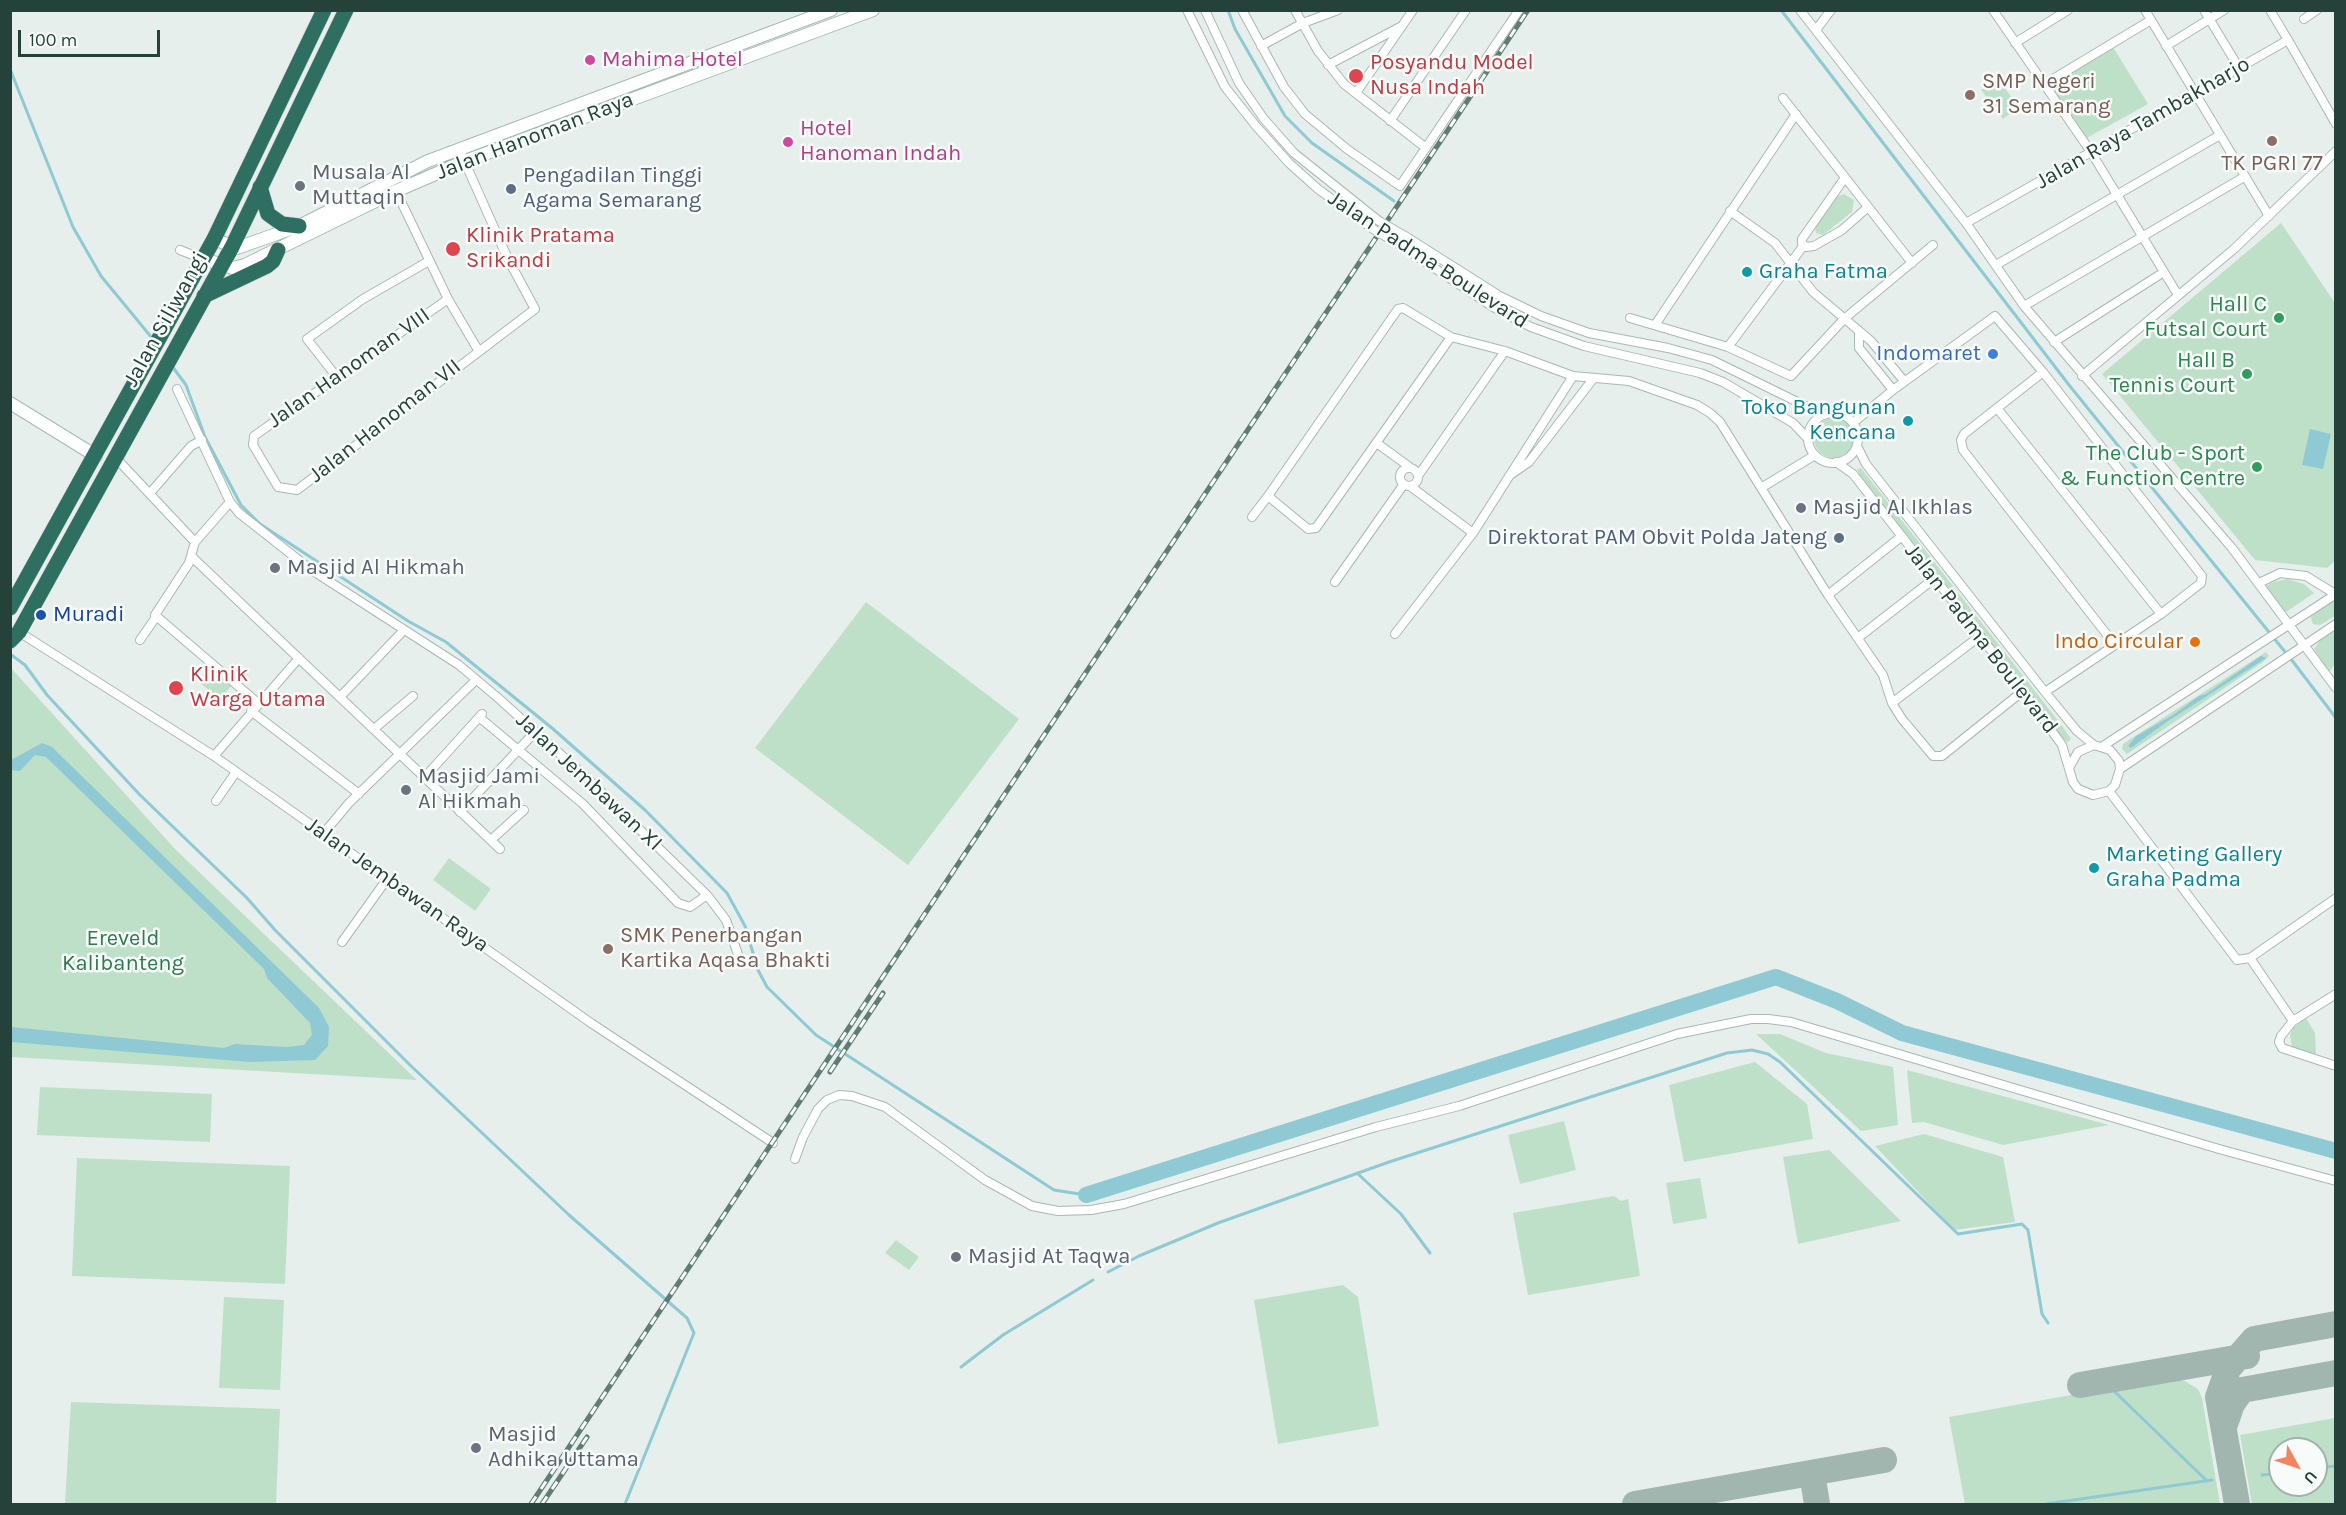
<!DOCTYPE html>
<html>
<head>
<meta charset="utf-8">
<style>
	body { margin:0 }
	#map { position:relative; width:2346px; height:1515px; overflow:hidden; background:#e6efeb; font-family:Karla,sans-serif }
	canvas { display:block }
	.frame { position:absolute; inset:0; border:12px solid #24423a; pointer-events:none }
	.north { position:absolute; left:2268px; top:1437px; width:60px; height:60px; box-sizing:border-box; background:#f7fbf9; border:2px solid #a3b1ad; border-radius:50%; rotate:130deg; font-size:16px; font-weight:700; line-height:24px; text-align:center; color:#24423a }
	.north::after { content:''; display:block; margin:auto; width:21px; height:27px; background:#f4845f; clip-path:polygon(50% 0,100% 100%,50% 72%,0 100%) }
	.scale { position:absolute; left:18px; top:30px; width:142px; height:27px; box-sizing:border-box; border:3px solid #24423a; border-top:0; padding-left:8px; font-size:18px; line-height:21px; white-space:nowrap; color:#24423a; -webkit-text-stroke:4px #f7fbf9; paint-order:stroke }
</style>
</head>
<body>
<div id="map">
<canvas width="2346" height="1515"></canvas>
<div class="frame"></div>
<div class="north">U</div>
<div class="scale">100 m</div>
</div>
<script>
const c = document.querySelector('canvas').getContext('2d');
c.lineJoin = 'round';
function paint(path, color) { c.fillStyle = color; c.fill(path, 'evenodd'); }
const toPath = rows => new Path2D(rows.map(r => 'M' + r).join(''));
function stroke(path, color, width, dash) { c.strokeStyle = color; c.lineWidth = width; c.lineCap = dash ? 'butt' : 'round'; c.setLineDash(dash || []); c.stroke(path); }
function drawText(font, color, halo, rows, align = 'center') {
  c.font = font + ' Karla,sans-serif'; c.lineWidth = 5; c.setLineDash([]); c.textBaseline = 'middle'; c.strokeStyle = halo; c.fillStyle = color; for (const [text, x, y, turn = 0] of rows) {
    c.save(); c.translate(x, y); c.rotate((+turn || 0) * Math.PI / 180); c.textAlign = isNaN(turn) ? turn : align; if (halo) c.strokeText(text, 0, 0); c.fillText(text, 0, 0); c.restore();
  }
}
const green = toPath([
	[2113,47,2148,104,2085,139,2046,86],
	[1997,78,2019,107,2003,119,1981,90],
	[1844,194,1854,200,1852,212,1823,235,1816,233,1815,227,1836,197],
	[2281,223,2335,303,2335,561,2327,568,2255,560,2102,374],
	'1814 438a20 20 0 1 1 40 0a20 20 0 1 1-40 0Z',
	[1861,468,2063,727,2071,739,2068,742,2063,739,1860,477,1857,469],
	[2287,579,2304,584,2314,593,2286,612,2281,610,2264,587,2274,582],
	[2335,596,2335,616,2320,625,2313,624,2310,615],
	[866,602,1019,719,908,865,755,748],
	[2335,629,2335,664,2329,672,2314,649,2320,640],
	[2266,652,2269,656,2263,662,2127,754,2122,749,2123,744,2132,738],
	[11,668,176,850,417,1080,11,1057],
	[210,669,231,686,220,699,199,682],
	[449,858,491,889,475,911,433,880],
	[2306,1018,2315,1033,2316,1054,2292,1048,2290,1035,2293,1028],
	[1756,1034,1780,1034,1826,1053,1893,1067,1898,1125,1861,1131],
	[1755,1062,1807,1104,1813,1139,1684,1162,1669,1085],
	[1907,1070,2109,1125,2003,1145,1924,1122,1912,1123],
	[40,1087,212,1094,210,1142,37,1135],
	[1564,1121,1576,1170,1520,1184,1508,1135],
	[1924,1134,2003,1157,2015,1222,1954,1230,1875,1146],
	[1829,1150,1901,1221,1798,1244,1783,1157],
	[77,1158,290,1166,285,1284,72,1276],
	[1700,1178,1707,1218,1673,1224,1666,1183],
	[1614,1196,1621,1201,1628,1199,1640,1276,1528,1295,1513,1213],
	[896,1240,919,1257,909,1270,885,1253],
	[1343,1285,1358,1297,1379,1426,1278,1444,1254,1300],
	[224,1297,284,1300,280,1390,219,1388],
	[2176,1376,2198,1389,2202,1398,2220,1504,1965,1504,1949,1417],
	[71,1402,280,1409,276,1504,65,1504],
	[2335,1418,2335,1504,2252,1504,2240,1435],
	[2280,1449,2316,1449,2316,1485,2280,1485]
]);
const water = toPath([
	[2310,429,2331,434,2323,469,2302,465],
	[2261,656,2266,658,2165,723,2131,748,2128,746,2136,736,2173,715,2199,696,2206,694],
	[42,743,52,747,319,1008,329,1027,328,1046,315,1060,249,1062,11,1042,11,1027,224,1048,235,1044,287,1047,304,1045,312,1035,310,1023,267,978,264,969,46,757,35,755,20,771,11,770,11,760]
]);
const stream = toPath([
	[1228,10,1235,29,1285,116,1312,143,1394,201],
	[1781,10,2069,385,2294,663,2336,718],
	[10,69,73,227,101,276,152,338],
	[172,366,186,385,205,437,241,505,260,524,408,621,446,642,552,728,645,810,727,893,745,926,758,970,767,987,816,1035,1054,1190,1086,1195],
	[10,654,25,665,47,695,140,795,247,898,275,930,410,1065,569,1215,687,1318,694,1333,625,1504],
	[1357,1173,1401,1214,1430,1253],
	[1108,1272,1139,1256,1218,1223,1389,1162,1727,1053,1752,1050,1768,1054,1780,1062,1958,1234,2022,1224,2028,1230,2042,1314,2048,1323],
	[961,1367,1003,1335,1093,1280],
	[2114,1391,2206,1480],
	[2316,1468,2336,1466],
	[2262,1475,2280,1473],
	[2046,1504,2212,1480]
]);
const river = toPath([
	[1086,1195,1776,977,1837,1001,1902,1033,2336,1151]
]);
const taxiway = toPath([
	[2080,1385,2247,1356],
	[2224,1427,2232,1404,2242,1390,2336,1373],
	[1812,1473,1817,1504],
	[1635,1504,1884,1460],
	[2237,1504,2218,1397,2228,1369,2254,1339,2336,1324]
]);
const street = toPath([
	[1187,10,1225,87,1256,126,1289,163,1318,189,1373,229],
	[1205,10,1239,83,1264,119,1294,153,1379,221],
	[1242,10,1284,87,1305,114,1347,149,1400,186,1519,10],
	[1295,10,1318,51,1344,84,1426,148],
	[1800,10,1966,223,2024,306,2232,548,2336,688],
	[1993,10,2091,152,2178,295],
	[2145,10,2269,216],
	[2204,10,2239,68],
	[2304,19,2317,10],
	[1816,30,1831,10],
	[2288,40,2336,124],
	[2015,43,2068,10],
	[1261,46,1303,23,1338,10],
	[2166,46,2224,10],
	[1328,65,1402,26],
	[2043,85,2151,20],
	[1356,93,1413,10],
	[1783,98,1912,263],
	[1390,121,1466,10],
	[1844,179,1802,239,1802,243,1806,247,1814,246,1842,230,1868,207],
	[396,191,448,299,478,350],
	[1730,211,1775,243,1813,292,1871,341,1904,381],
	[1966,223,2288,40,2270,10],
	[1405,236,1498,295,1541,316,1589,333,1668,348,1712,360,1824,415],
	[1400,245,1493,307,1531,327,1584,346,1700,373,1723,382,1793,423,1809,440],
	[180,250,203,259],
	[1996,265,2220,135],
	[448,299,254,436,253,445,278,487,297,490,535,309,508,259,459,149],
	[2024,306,2244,177],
	[1630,318,1728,347,1791,376,1844,319,1933,245],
	[1655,325,1796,114],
	[1859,333,1859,348,1893,390],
	[1451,337,1316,528,1308,529,1268,496,1398,309,1403,308,1451,337,1505,351,1573,376,1629,381,1697,405,1710,413,1720,422,1828,595,1883,675,1892,703,1902,719,1933,756,1942,756,2023,691],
	[2054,342,2164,272],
	[1728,347,1804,245],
	[2043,372,1964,434,1961,440,1963,450,2115,645],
	[336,376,307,339,363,299,429,261],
	[2082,376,2234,249,2336,151],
	[177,389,230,502,239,513,310,569,459,665,497,697,588,779,707,895,726,920,741,963],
	[1997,408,2161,614],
	'1808 438a25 25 0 1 1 50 0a25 25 0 1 1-50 0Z',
	[1853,423,1893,390,1995,316,2043,372,2202,576,2201,583,2161,614,2045,692],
	[1378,444,1411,468],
	[1857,446,1866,464,2045,692,2077,731,2094,745],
	[115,457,195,542],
	[1836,462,1853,474,2023,691,2062,745,2073,782,2078,789,2093,795,2109,791,2115,785,2120,769,2119,761,2110,750,2094,745,2078,752,2070,766],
	'1400 477a9 9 0 1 1 18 0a9 9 0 1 1-18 0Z',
	[1510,475,1529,462,1593,379],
	[1418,476,1505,351],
	[1410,486,1473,533],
	[1761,488,1815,455],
	[151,492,191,446,202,440],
	[230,502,195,542,189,563,155,615,258,703],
	[1252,517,1268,496],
	[192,557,500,849],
	[1335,582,1404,484],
	[2259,583,2280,573,2306,576,2335,594],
	[1828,595,1902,536],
	[19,632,214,756,591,1023,773,1143],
	[1395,634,1473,533,1573,376],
	[1859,637,1935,578],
	[140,640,156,617],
	[340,697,403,631],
	[1892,703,1980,636],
	[251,711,359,794],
	[479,717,583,804,678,903,690,907,707,895],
	[374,729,413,696],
	[2103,746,2336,594],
	[214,756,299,658],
	[2120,769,2336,624],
	[424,778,482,714],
	[2109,791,2237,960,2250,958,2336,898],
	[216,801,236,772],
	[460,812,535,732],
	[323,834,349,803,476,680],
	[491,840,524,810],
	[342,942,387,879],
	[2250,958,2293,1021,2281,1036,2279,1042,2282,1048,2336,1066],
	[2293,1021,2336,994],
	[795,1159,803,1137,818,1109,827,1100,839,1095,852,1096,885,1107,985,1180,1032,1206,1058,1211,1091,1210,1124,1204,1376,1127,1459,1106,1677,1034,1751,1019,1768,1019,1791,1022,2219,1149,2336,1181]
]);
const secondary = toPath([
	[214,239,237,248,299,226,428,161,831,10],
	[203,259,233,268,245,265,396,191,463,162,873,10],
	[10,403,96,456]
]);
const highway = toPath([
	[260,187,268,214,282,224,299,226],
	[204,296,267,266,273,261,278,250],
	[10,608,214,239,324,10],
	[10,641,19,632,232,247,346,10]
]);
const rail = toPath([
	[830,1072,883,993],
	[531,1504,1528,10],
	[542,1504,587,1437]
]);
const streetBridge = toPath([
	[1379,221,1405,236],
	[1373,229,1400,245]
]);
const markers = [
	[590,60,6,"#d1479c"],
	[1356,76,8,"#e0444e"],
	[1970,95,6,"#8d6e63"],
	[2272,141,6,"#8d6e63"],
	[788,142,6,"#d1479c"],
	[300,186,6,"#6b7280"],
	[511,189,6,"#5c6f8a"],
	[453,249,8,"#e0444e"],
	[1747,272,6,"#0f9aa8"],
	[2279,318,6,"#2e9e5b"],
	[1993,354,6,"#3f7fe0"],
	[2247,374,6,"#2e9e5b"],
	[1908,421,6,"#0f9aa8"],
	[2257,467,6,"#2e9e5b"],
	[1801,508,6,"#6b7280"],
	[1839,538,6,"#5c6f8a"],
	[275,568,6,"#6b7280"],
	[41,615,6,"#1a4fb4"],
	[2195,642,6,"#e8710a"],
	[176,688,8,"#e0444e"],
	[406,790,6,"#6b7280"],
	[2094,868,6,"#0f9aa8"],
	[608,949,6,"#8d6e63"],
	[956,1257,6,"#6b7280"],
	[476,1448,6,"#6b7280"]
];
const hotelNames = [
	["Mahima Hotel",602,60],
	["Hotel",800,129],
	["Hanoman Indah",800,154]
];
const healthNames = [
	["Posyandu Model",1370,63],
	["Nusa Indah",1370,88],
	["Klinik Pratama",466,236],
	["Srikandi",466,261],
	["Klinik",190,675],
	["Warga Utama",190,700]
];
const educationNames = [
	["SMP Negeri",1982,82],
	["31 Semarang",1982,107],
	["TK PGRI 77",2272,164,"center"],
	["SMK Penerbangan",620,936],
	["Kartika Aqasa Bhakti",620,961]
];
const streetNames = [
	["Jalan Raya Tambakharjo",2143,123,-30],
	["Jalan Hanoman Raya",535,136,-21],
	["Jalan Padma Boulevard",1428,260,33],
	["Jalan Siliwangi",166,319,-61],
	["Jalan Hanoman VIII",349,368,-35],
	["Jalan Hanoman VII",385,421,-38],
	["Jalan Padma Boulevard",1981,639,52],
	["Jalan Jembawan XI",589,782,43],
	["Jalan Jembawan Raya",397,885,35]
];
const worshipNames = [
	["Musala Al",312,173],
	["Muttaqin",312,198],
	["Masjid Al Ikhlas",1813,508],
	["Masjid Al Hikmah",287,568],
	["Masjid Jami",418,777],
	["Al Hikmah",418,802],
	["Masjid At Taqwa",968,1257],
	["Masjid",488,1435],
	["Adhika Uttama",488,1460]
];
const serviceNames = [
	["Pengadilan Tinggi",523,176],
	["Agama Semarang",523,201],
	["Direktorat PAM Obvit Polda Jateng",1827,538,"right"]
];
const cultureNames = [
	["Graha Fatma",1759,272],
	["Toko Bangunan",1896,408,"right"],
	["Kencana",1896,433,"right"],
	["Marketing Gallery",2106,855],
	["Graha Padma",2106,880]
];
const leisureNames = [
	["Hall C",2267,305],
	["Futsal Court",2267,330],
	["Hall B",2235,361],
	["Tennis Court",2235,386],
	["The Club - Sport",2245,454],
	["& Function Centre",2245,479]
];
const shopNames = [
	["Indomaret",1981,354]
];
const transitNames = [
	["Muradi",53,615]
];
const foodNames = [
	["Indo Circular",2183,642]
];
const parkNames = [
	["Ereveld",123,939],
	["Kalibanteng",123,964]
];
paint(green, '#bfe0c8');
paint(water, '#8ec9d4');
stroke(stream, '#8ec9d4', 3);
stroke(river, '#8ec9d4', 16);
stroke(taxiway, '#a2b6b0', 26);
stroke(street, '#a8b8b2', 10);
stroke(secondary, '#a4bbb3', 14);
stroke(highway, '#c2cac8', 16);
stroke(street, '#fff', 8);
stroke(secondary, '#fff', 12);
stroke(highway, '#2f6f62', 15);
stroke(rail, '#5f7d75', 5);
stroke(rail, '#f7fbf9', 3, [9]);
stroke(streetBridge, '#a8b8b2', 10, []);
stroke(streetBridge, '#fff', 8);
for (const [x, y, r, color] of markers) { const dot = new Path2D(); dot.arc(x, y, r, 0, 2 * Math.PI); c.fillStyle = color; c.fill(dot); stroke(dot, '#f7fbf9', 2); }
drawText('22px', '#b23c85', '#f7fbf9', hotelNames, 'left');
drawText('22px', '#be3a42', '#f7fbf9', healthNames, 'left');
drawText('22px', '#785e54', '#f7fbf9', educationNames, 'left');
drawText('22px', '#24423a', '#f7fbf9', streetNames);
drawText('22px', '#5b616d', '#f7fbf9', worshipNames, 'left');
drawText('22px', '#4e5e75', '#f7fbf9', serviceNames, 'left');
drawText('22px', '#0d838f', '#f7fbf9', cultureNames, 'left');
drawText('22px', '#27864d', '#f7fbf9', leisureNames, 'right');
drawText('22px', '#366cbe', '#f7fbf9', shopNames, 'right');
drawText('22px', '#164399', '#f7fbf9', transitNames, 'left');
drawText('22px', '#c56008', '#f7fbf9', foodNames, 'right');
drawText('22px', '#2d7a4b', '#f7fbf9', parkNames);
</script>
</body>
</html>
